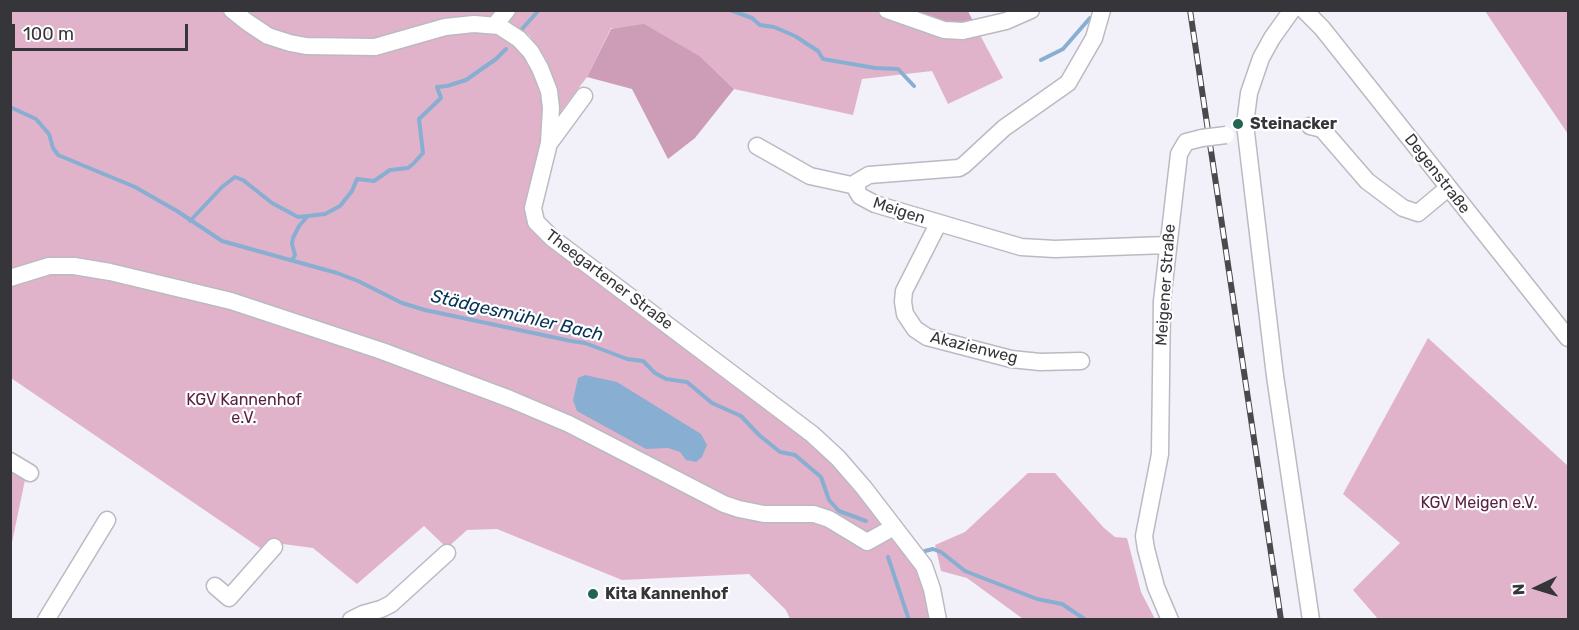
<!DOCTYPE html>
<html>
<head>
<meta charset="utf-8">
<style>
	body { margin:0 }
	#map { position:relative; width:1579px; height:630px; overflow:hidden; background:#f2f0f9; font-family:Rubik,sans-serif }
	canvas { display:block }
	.frame { position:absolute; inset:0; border:12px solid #363539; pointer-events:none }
	.north { position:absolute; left:1507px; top:558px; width:60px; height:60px; -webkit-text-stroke:4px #fff; paint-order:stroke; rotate:266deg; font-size:16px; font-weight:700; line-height:24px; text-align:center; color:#363539 }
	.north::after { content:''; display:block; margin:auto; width:21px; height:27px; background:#363539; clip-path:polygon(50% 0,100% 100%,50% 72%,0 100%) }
	.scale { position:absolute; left:12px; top:24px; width:176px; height:27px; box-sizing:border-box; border:3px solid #363539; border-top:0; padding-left:8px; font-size:18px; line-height:21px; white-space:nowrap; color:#363539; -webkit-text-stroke:4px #fff; paint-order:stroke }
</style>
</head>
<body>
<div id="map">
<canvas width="1579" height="630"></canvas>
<div class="frame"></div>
<div class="north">N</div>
<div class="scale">100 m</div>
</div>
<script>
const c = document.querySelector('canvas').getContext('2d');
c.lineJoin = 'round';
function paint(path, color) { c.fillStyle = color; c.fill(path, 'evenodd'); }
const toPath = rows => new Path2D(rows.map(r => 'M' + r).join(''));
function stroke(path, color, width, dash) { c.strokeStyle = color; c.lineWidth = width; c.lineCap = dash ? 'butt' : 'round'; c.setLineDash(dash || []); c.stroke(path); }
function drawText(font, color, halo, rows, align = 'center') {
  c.font = font + ' Rubik,sans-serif'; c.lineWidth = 4.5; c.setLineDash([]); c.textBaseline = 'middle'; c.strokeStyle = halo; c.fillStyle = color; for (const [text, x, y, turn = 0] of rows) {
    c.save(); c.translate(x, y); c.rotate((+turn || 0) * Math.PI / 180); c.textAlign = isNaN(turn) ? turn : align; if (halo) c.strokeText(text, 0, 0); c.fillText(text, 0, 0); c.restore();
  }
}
const green = toPath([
	[876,10,886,15,980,35,1003,78,948,104,932,71,862,79,853,115,734,89,701,57,611,28,587,77,556,118,555,87,546,59,529,35,512,24,486,18,499,34,519,46,534,70,545,97,547,133,530,191,526,216,535,227,795,427,842,471,916,563,935,619,790,619,786,610,749,574,622,580,497,529,467,530,447,548,424,526,357,584,313,548,268,542,263,550,11,378,10,11,226,11,278,35,238,11],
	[1485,11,1568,11,1568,134,1530,78],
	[1428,338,1568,466,1568,619,1378,619,1353,590,1400,543,1343,494],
	[11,466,21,473,25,480,11,547],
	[1028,473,1055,473,1104,528,1115,537,1127,538,1141,592,1155,619,1023,619,967,578,941,571,935,545,965,532]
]);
const forest = toPath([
	[876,11,968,11,980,35,886,15],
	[644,24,701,57,734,89,695,138,668,159,632,89,587,77,611,29]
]);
const water = toPath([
	[585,375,617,382,701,434,707,445,702,457,696,462,686,460,680,452,668,448,646,449,577,411,573,400,578,378]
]);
const stream = toPath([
	[730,10,752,18,760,25,774,27,795,36,818,51,823,59,875,68,898,69,914,86],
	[522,29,539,10],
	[1041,60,1063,49,1090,18],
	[10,107,36,119,49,134,53,148,58,155,135,187,177,211,222,241,337,273,358,281,402,303,425,310,571,341,585,343,627,359,643,361,655,373,666,379,687,382,712,403,741,416,759,435,780,452,795,455,821,477,829,500,839,511,866,521],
	[190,221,222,187,235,177,243,180,272,203,298,217,325,214,340,206,352,191,357,179,374,181,390,170,408,168,413,164,423,153,419,119,441,98,437,87,447,86,466,80,496,59,506,49],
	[292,260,295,255,292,244,293,238,299,226,307,217],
	[925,551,933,549,941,552,965,571,1037,599,1062,604,1086,620],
	[888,557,909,620]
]);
const minor = toPath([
	[232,10,247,22,268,36,290,43,306,46,375,47,445,27,474,24,499,26,519,39,531,52,540,68,549,91,551,108,549,143,533,208,536,222,552,238,812,434,838,458,864,488,924,566,932,589,938,620],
	[887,10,944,30,963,31,1006,21,1031,10],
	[1102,10,1094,38,1068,83,1004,128,964,165,959,168,869,175,857,182,857,191,860,196,875,204,1021,247,1055,249,1167,245],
	[1292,10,1272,38,1261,58,1249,93,1245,124,1275,376,1311,620],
	[1304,10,1322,28,1568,338],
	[495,25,507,10],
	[1310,126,1322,129,1367,181,1403,208,1418,213,1448,188],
	[551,141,584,96],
	[757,146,810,176,856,186],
	[938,224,904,291,903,302,905,314,915,329,927,337,1011,359,1040,362,1081,361],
	[10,278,49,266,74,266,110,272,231,301,382,351,510,399,569,424,724,504,739,509,764,514,814,514,829,519,867,542,894,527],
	[10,461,30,473],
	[215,586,229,598,274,547],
	[46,620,107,520],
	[351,620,363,614,381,609,391,604,447,553],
	[1170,620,1156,587,1146,549,1144,536,1160,454,1162,301,1179,154,1186,142,1202,138]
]);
const rail = toPath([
	[1190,10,1281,620]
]);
const minorBridge = toPath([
	[1202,138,1226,135]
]);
const markers = [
	[1238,124,6,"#226454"],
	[593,594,6,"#226454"]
];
const poiNames = [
	["Steinacker",1250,124],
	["Kita Kannenhof",605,594]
];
const streetNames = [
	["Degenstraße",1437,174,52],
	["Meigen",899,211,18],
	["Theegartener Straße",609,280,37],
	["Meigener Straße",1166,285,-86],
	["Akazienweg",974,348,14]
];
const parkNames = [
	["KGV Kannenhof",244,400],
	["e.V.",244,418],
	["KGV Meigen e.V.",1479,503]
];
const waterNames = [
	["Städgesmühler Bach",517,316,13]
];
paint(green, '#e1b3cb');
paint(forest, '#cd9db7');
paint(water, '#88aed2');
stroke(stream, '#88aed2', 4);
stroke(minor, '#bbb9c2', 19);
stroke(minor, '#fff', 16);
stroke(rail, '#4a494d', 6);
stroke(rail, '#fff', 4, [11]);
stroke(minorBridge, '#bbb9c2', 19, []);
stroke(minorBridge, '#fff', 16);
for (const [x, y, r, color] of markers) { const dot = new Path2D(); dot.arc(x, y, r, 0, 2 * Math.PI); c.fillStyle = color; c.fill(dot); stroke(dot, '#fff', 2); }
drawText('bold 16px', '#363539', '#fff', poiNames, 'left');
drawText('16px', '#363539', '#fff', streetNames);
drawText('16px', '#5b2144', '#fff', parkNames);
drawText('italic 18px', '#053355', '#fff', waterNames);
</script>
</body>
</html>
